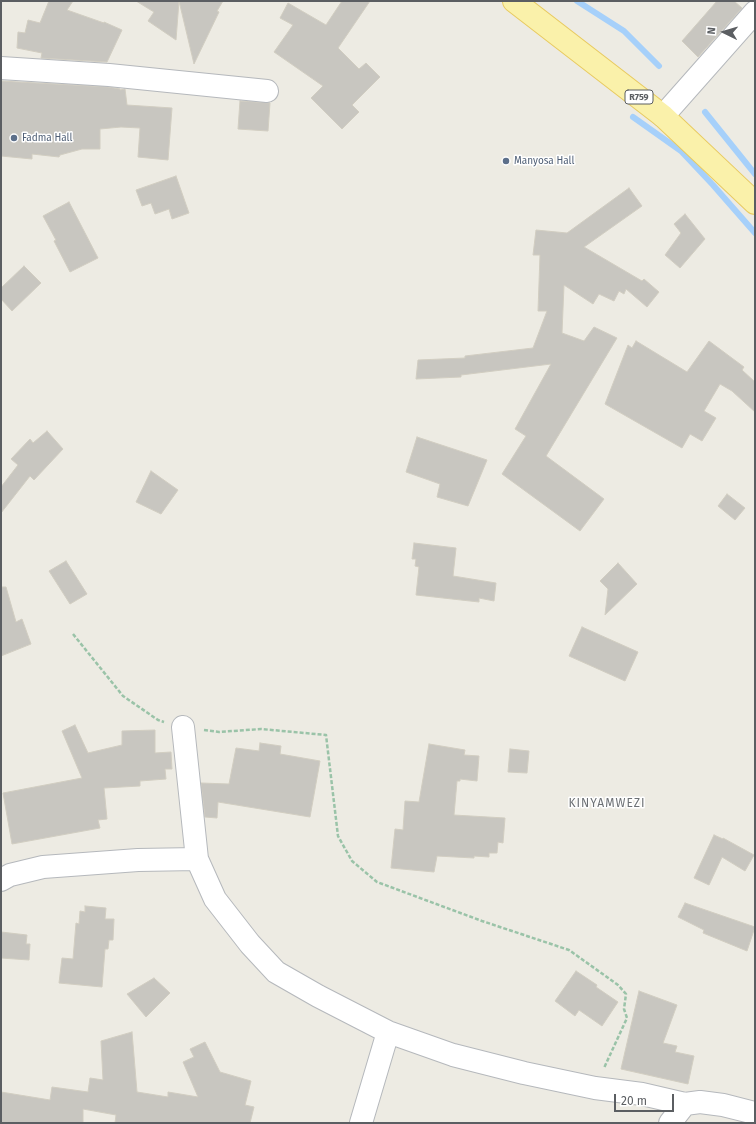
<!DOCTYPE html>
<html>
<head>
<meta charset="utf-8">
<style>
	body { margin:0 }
	#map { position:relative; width:756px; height:1124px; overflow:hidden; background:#edebe3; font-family:"Fira Sans",sans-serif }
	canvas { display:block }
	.frame { position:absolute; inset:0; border:2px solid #5b5e62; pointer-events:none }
	.north { position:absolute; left:704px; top:12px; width:40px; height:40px; -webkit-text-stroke:3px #fff; paint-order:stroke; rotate:275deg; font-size:11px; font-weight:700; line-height:16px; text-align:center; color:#5b5e62 }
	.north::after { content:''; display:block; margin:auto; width:14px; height:18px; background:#5b5e62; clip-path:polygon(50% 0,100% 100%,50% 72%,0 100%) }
	.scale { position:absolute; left:614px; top:1094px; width:60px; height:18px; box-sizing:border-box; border:2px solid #5b5e62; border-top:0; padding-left:5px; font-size:12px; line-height:14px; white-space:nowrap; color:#5b5e62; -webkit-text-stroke:3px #fff; paint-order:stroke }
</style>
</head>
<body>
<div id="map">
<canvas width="756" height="1124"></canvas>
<div class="frame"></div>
<div class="north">N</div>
<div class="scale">20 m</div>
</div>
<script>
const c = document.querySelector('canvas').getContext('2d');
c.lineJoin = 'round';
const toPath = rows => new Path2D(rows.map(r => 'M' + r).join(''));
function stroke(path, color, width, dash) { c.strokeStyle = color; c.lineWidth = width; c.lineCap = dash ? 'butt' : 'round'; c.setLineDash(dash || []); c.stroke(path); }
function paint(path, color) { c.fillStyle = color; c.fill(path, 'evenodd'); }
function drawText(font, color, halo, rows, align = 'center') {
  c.font = font + ' "Fira Sans",sans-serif'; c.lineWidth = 3; c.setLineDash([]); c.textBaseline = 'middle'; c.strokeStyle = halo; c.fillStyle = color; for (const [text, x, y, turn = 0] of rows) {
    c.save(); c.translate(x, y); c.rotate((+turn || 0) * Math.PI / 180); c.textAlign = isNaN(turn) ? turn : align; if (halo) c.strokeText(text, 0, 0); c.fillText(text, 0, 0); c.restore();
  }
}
const stream = toPath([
	[577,1,624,31,659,66],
	[705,112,755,174],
	[633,117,681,151,713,185,755,233]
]);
const building = toPath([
	[49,1,73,1,67,10,104,23,104,22,122,30,107,62,41,58,42,53,17,48,18,32,25,33,28,20,40,23,49,1],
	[136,1,223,1,217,11,219,12,194,64,179,1,176,40,148,21,154,12,136,1],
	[342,1,370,1,338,48,359,69,366,63,380,77,352,105,359,112,342,129,311,98,323,86,274,52,293,25,280,18,288,3,326,25,342,1],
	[717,1,734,1,742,8,698,57,682,41,717,1],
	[1,81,108,87,120,89,120,90,125,89,127,105,172,108,168,160,138,157,140,128,121,127,100,129,100,149,82,149,60,155,59,157,32,154,32,159,1,156,1,81],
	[240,101,270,103,268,131,238,129,240,101],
	[176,176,189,213,172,219,169,209,155,214,151,203,142,206,136,190,176,176],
	[629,188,642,206,584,247,642,281,644,279,659,292,647,307,626,289,624,294,619,291,614,301,599,294,593,304,564,285,562,333,584,341,594,327,617,338,546,456,604,499,580,531,502,474,526,436,515,429,551,364,461,375,461,377,416,379,418,360,465,358,465,356,533,348,547,311,538,311,540,255,533,255,536,230,567,233,629,188],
	[69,202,98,258,70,272,54,241,56,240,43,216,69,202],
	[685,214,705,239,680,268,665,255,681,233,674,224,685,214],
	[24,266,41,283,12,311,1,299,1,288,24,266],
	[636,341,687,372,709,341,744,367,742,370,755,382,755,412,732,391,720,384,704,411,716,418,702,441,690,434,682,448,605,404,628,345,632,348,636,341],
	[47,431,63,449,34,480,30,476,1,513,1,487,18,465,11,459,30,439,33,443,47,431],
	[417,437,487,460,468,506,437,497,440,484,406,472,417,437],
	[151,471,178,490,161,514,136,502,151,471],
	[727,494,745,508,735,520,718,506,727,494],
	[414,543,456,548,453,576,496,583,494,601,479,598,479,602,416,595,419,567,415,566,416,559,412,559,414,543],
	[66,561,87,594,70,604,49,571,66,561],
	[618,563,637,584,605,615,608,589,600,581,618,563],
	[1,587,6,587,16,622,22,619,31,644,1,656,1,587],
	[582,627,638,652,625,681,569,656,582,627],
	[75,725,88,753,122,745,122,731,155,730,155,753,171,752,172,769,165,769,166,779,140,781,140,786,104,788,107,819,98,820,100,828,12,844,3,793,82,778,62,731,75,725],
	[260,743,281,746,280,754,320,761,310,817,218,802,217,818,205,817,201,783,229,784,236,748,259,751,260,743],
	[429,744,465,750,464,755,479,756,477,781,460,779,460,781,457,781,454,815,505,818,503,843,498,842,497,853,489,853,489,857,474,856,474,858,437,856,434,872,391,868,395,829,403,830,405,801,419,802,429,744],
	[510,749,529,751,527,773,508,772,510,749],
	[714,835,723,839,723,838,754,855,745,871,722,857,709,885,694,878,714,835],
	[685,903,755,927,747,951,703,933,704,930,678,917,685,903],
	[85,906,106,908,105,919,114,919,113,940,109,940,108,949,105,949,102,987,59,983,62,958,73,959,76,923,79,924,80,911,85,912,85,906],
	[1,932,27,935,26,944,30,944,29,960,1,958,1,932],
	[576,971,597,985,596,987,618,1002,602,1026,579,1010,575,1016,555,1001,576,971],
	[154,978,170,993,146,1017,127,994,154,978],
	[639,991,677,1005,663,1043,677,1046,675,1052,694,1056,688,1084,621,1069,639,991],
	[132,1032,137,1092,168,1097,168,1092,198,1097,183,1062,194,1057,190,1049,205,1042,220,1072,251,1081,245,1105,254,1107,250,1123,115,1123,116,1115,83,1109,83,1123,1,1123,1,1092,50,1100,52,1087,88,1092,90,1078,103,1080,101,1041,132,1032]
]);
const path = toPath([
	[73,634,123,696,158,720,164,722],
	[204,730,219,732,261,729,326,735,338,836,352,861,377,882,482,921,569,950,618,985,626,994,624,1009,627,1018,604,1068]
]);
const minor = toPath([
	[1,68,109,75,267,91],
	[663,116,755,12],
	[183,727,197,859,215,899,250,944,276,972,318,996,388,1032,453,1055,524,1073,595,1088,642,1094,685,1104],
	[1,880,10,875,43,867,138,860,197,859],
	[361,1123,388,1032],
	[670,1123,685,1104,700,1102,723,1105,755,1113]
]);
const primary = toPath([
	[514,1,663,116,755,203]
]);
const markers = [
	[14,138,4,"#5c6f8a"],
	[506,161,4,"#5c6f8a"]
];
const shields = [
	[639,97,28]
];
const shieldNames = [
	["R759",639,97]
];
const serviceNames = [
	["Fadma Hall",22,138],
	["Manyosa Hall",514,161]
];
const quarterNames = [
	["KINYAMWEZI",607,804]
];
stroke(stream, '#a6d0fa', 6);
paint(building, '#c8c6c0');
stroke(building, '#d1cdc1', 1);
stroke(minor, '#b5b8bc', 24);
stroke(primary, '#e8ca60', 24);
stroke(path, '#9ac3a8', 2.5, [4, 2]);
stroke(minor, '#fff', 22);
stroke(primary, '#faf1aa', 22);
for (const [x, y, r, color] of markers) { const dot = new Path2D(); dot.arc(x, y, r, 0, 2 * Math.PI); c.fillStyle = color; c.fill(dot); stroke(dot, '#fff', 1.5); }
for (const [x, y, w] of shields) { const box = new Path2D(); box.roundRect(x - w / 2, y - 7, w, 14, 3); c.fillStyle = '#fff'; c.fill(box); stroke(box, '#5b5e62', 1); }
drawText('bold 9px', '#5b5e62', null, shieldNames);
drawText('10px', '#4e5e75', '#fff', serviceNames, 'left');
c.letterSpacing = '1px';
drawText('12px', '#6c7074', '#fff', quarterNames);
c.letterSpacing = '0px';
</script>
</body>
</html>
